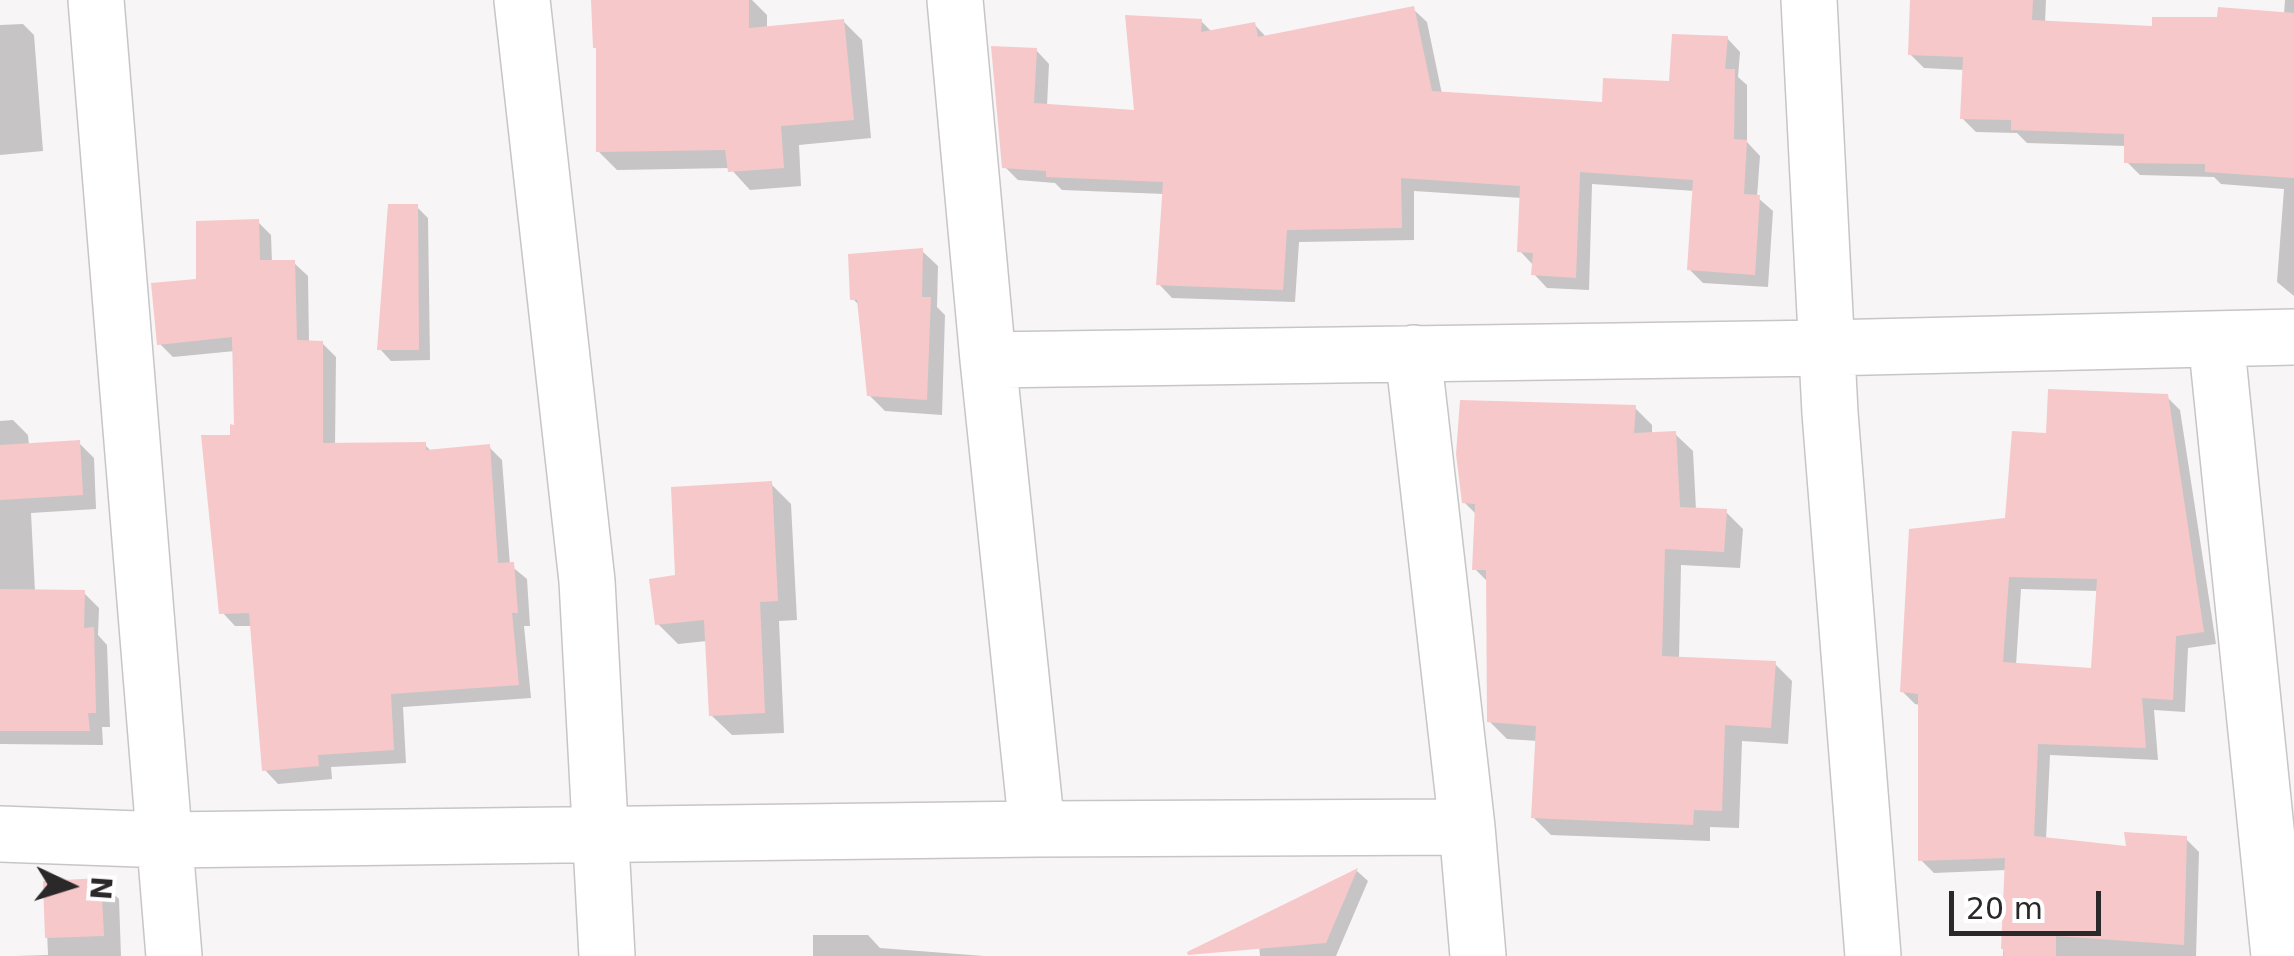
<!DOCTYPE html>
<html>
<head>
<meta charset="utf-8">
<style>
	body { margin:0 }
	#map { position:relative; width:2294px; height:956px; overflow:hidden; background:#f8f5f6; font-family:"DejaVu Sans",sans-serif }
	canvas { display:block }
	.north { position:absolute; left:20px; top:836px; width:100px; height:100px; -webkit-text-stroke:8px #fff; paint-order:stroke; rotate:94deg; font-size:28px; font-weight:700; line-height:40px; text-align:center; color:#2a2829 }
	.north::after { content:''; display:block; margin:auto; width:35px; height:45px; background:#2a2829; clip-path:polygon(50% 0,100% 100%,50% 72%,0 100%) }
	.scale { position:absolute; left:1949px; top:891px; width:152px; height:45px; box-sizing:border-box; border:5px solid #2a2829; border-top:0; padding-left:12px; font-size:30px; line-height:35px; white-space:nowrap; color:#2a2829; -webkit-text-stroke:8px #fff; paint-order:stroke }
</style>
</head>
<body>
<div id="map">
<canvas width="2294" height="956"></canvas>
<div class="north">N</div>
<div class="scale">20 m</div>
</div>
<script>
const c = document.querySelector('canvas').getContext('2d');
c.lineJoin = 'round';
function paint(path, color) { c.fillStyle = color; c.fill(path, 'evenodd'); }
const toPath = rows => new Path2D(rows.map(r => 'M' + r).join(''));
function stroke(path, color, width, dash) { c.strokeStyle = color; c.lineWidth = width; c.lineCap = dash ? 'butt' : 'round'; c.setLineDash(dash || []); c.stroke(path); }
const shadow = toPath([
	[593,0,752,0,767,15,767,29,843,21,862,40,871,138,799,145,801,186,750,190,730,168,617,170,598,151,598,50],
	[1912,0,2046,0,2045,23,2155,29,2284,14,2285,0,2294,0,2294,296,2277,282,2284,189,2221,184,2214,177,2140,175,2127,162,2127,146,2027,143,2017,133,1976,132,1962,118,1965,70,1924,68,1910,54],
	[1413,9,1427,22,1442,94,1605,104,1671,83,1727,38,1740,52,1738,77,1747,85,1747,142,1760,156,1757,197,1773,211,1768,287,1703,283,1689,269,1695,191,1592,184,1589,290,1547,288,1534,274,1534,266,1520,251,1522,198,1414,191,1414,240,1299,242,1295,302,1172,298,1159,284,1165,194,1062,190,1055,183,1018,180,1004,166,1036,50,1049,64,1047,106,1137,113,1201,21,1212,32,1254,24,1267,38],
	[23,24,34,35,43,151,0,155,0,25],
	[417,207,428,218,430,360,391,361,380,349],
	[258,222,271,235,272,263,294,263,308,276,309,343,322,343,336,357,335,445,425,445,432,452,489,447,502,460,510,565,527,579,530,626,524,626,531,698,403,707,406,763,331,767,332,779,278,784,265,770,253,626,235,626,222,612,233,438,236,427,235,351,173,357,160,344],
	[922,251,938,266,937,307,945,315,942,415,885,411,869,395,861,307,853,299],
	[2167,397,2180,410,2216,644,2188,648,2185,712,2154,710,2158,760,2050,755,2046,840,2128,848,2186,839,2199,852,2196,956,2003,956,2007,870,1934,873,1921,860,1921,705,1915,704,1902,691,2008,520,2049,436],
	[2021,589,2099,591,2094,670,2016,665],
	[1635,408,1652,425,1652,435,1675,434,1693,451,1696,510,1726,512,1743,529,1740,568,1681,565,1679,659,1775,664,1792,681,1788,744,1742,741,1739,828,1710,827,1710,841,1551,835,1533,817,1538,741,1507,739,1489,721,1489,583,1475,569,1477,515,1464,502],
	[13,420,28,435,29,446,79,443,94,458,96,509,31,513,35,592,84,593,99,608,98,635,107,645,110,727,102,727,103,745,0,744,0,421],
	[771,484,791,504,797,620,779,621,784,733,732,735,711,715,707,641,678,644,658,624,677,577],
	[1357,871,1368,881,1336,956,1260,956,1257,921],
	[100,881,119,899,121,956,15,956,48,955,45,883],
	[813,935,868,935,880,948,984,956,813,956]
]);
const building = toPath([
	[591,0,749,0,749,28,844,19,854,120,781,126,784,168,728,172,725,150,596,152,596,48,593,48],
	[1910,0,2033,0,2032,20,2152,26,2152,17,2217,17,2218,7,2294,13,2294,178,2205,172,2205,164,2124,163,2124,134,2011,130,2011,120,1960,119,1963,57,1908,55],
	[1414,6,1432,91,1602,102,1603,78,1669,81,1672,34,1728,36,1725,69,1735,69,1734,139,1747,140,1744,194,1760,195,1755,275,1687,270,1693,180,1580,172,1576,278,1531,275,1533,253,1517,252,1520,186,1401,178,1402,228,1287,230,1283,290,1156,285,1163,182,1046,177,1046,171,1002,168,991,46,1037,48,1034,103,1134,110,1125,15,1202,19,1201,32,1255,22,1258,37],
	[388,204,418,204,419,350,377,350],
	[259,219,260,260,295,260,297,340,323,341,323,443,426,442,426,450,490,444,498,563,514,562,518,613,512,613,519,685,391,694,394,750,318,755,319,766,262,771,249,613,219,614,201,435,230,435,230,424,234,425,232,337,157,345,151,283,196,279,196,221],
	[923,248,922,297,931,297,927,400,867,396,857,300,850,300,848,254],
	[2048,389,2168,394,2204,632,2176,636,2173,700,2142,698,2146,748,2038,744,2034,836,2126,846,2124,832,2187,836,2184,945,2056,936,2056,956,2004,956,2004,949,2001,949,2005,858,1918,861,1918,694,1900,692,1909,529,2005,518,2012,431,2046,433],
	[2009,577,2097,579,2091,668,2003,662],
	[1460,400,1636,405,1634,433,1676,431,1680,507,1727,509,1724,552,1665,549,1662,656,1776,661,1771,728,1725,725,1722,811,1694,810,1693,825,1531,818,1536,726,1487,722,1486,570,1472,570,1475,504,1462,503,1456,454],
	[80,440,83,495,0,500,0,445],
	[772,481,778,601,760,602,765,713,709,716,704,620,655,625,649,579,675,575,671,487],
	[0,589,85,590,84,628,94,627,96,713,88,713,90,731,0,731],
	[1358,868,1326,943,1188,955,1187,952],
	[101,878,104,936,45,938,43,881]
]);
const minor = toPath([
	[96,0,174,956],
	[522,0,587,581,607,956],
	[955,0,988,360,1037,829],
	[1809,0,1830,413,1873,956],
	[2216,339,2279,956],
	[1413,353,1467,827,1478,956],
	[988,360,1826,348,2294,337],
	[0,834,166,840,1037,829,1467,827]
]);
paint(shadow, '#0003');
paint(building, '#f6c8ca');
stroke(minor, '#c8c5c6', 58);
stroke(minor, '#fff', 55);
</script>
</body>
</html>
